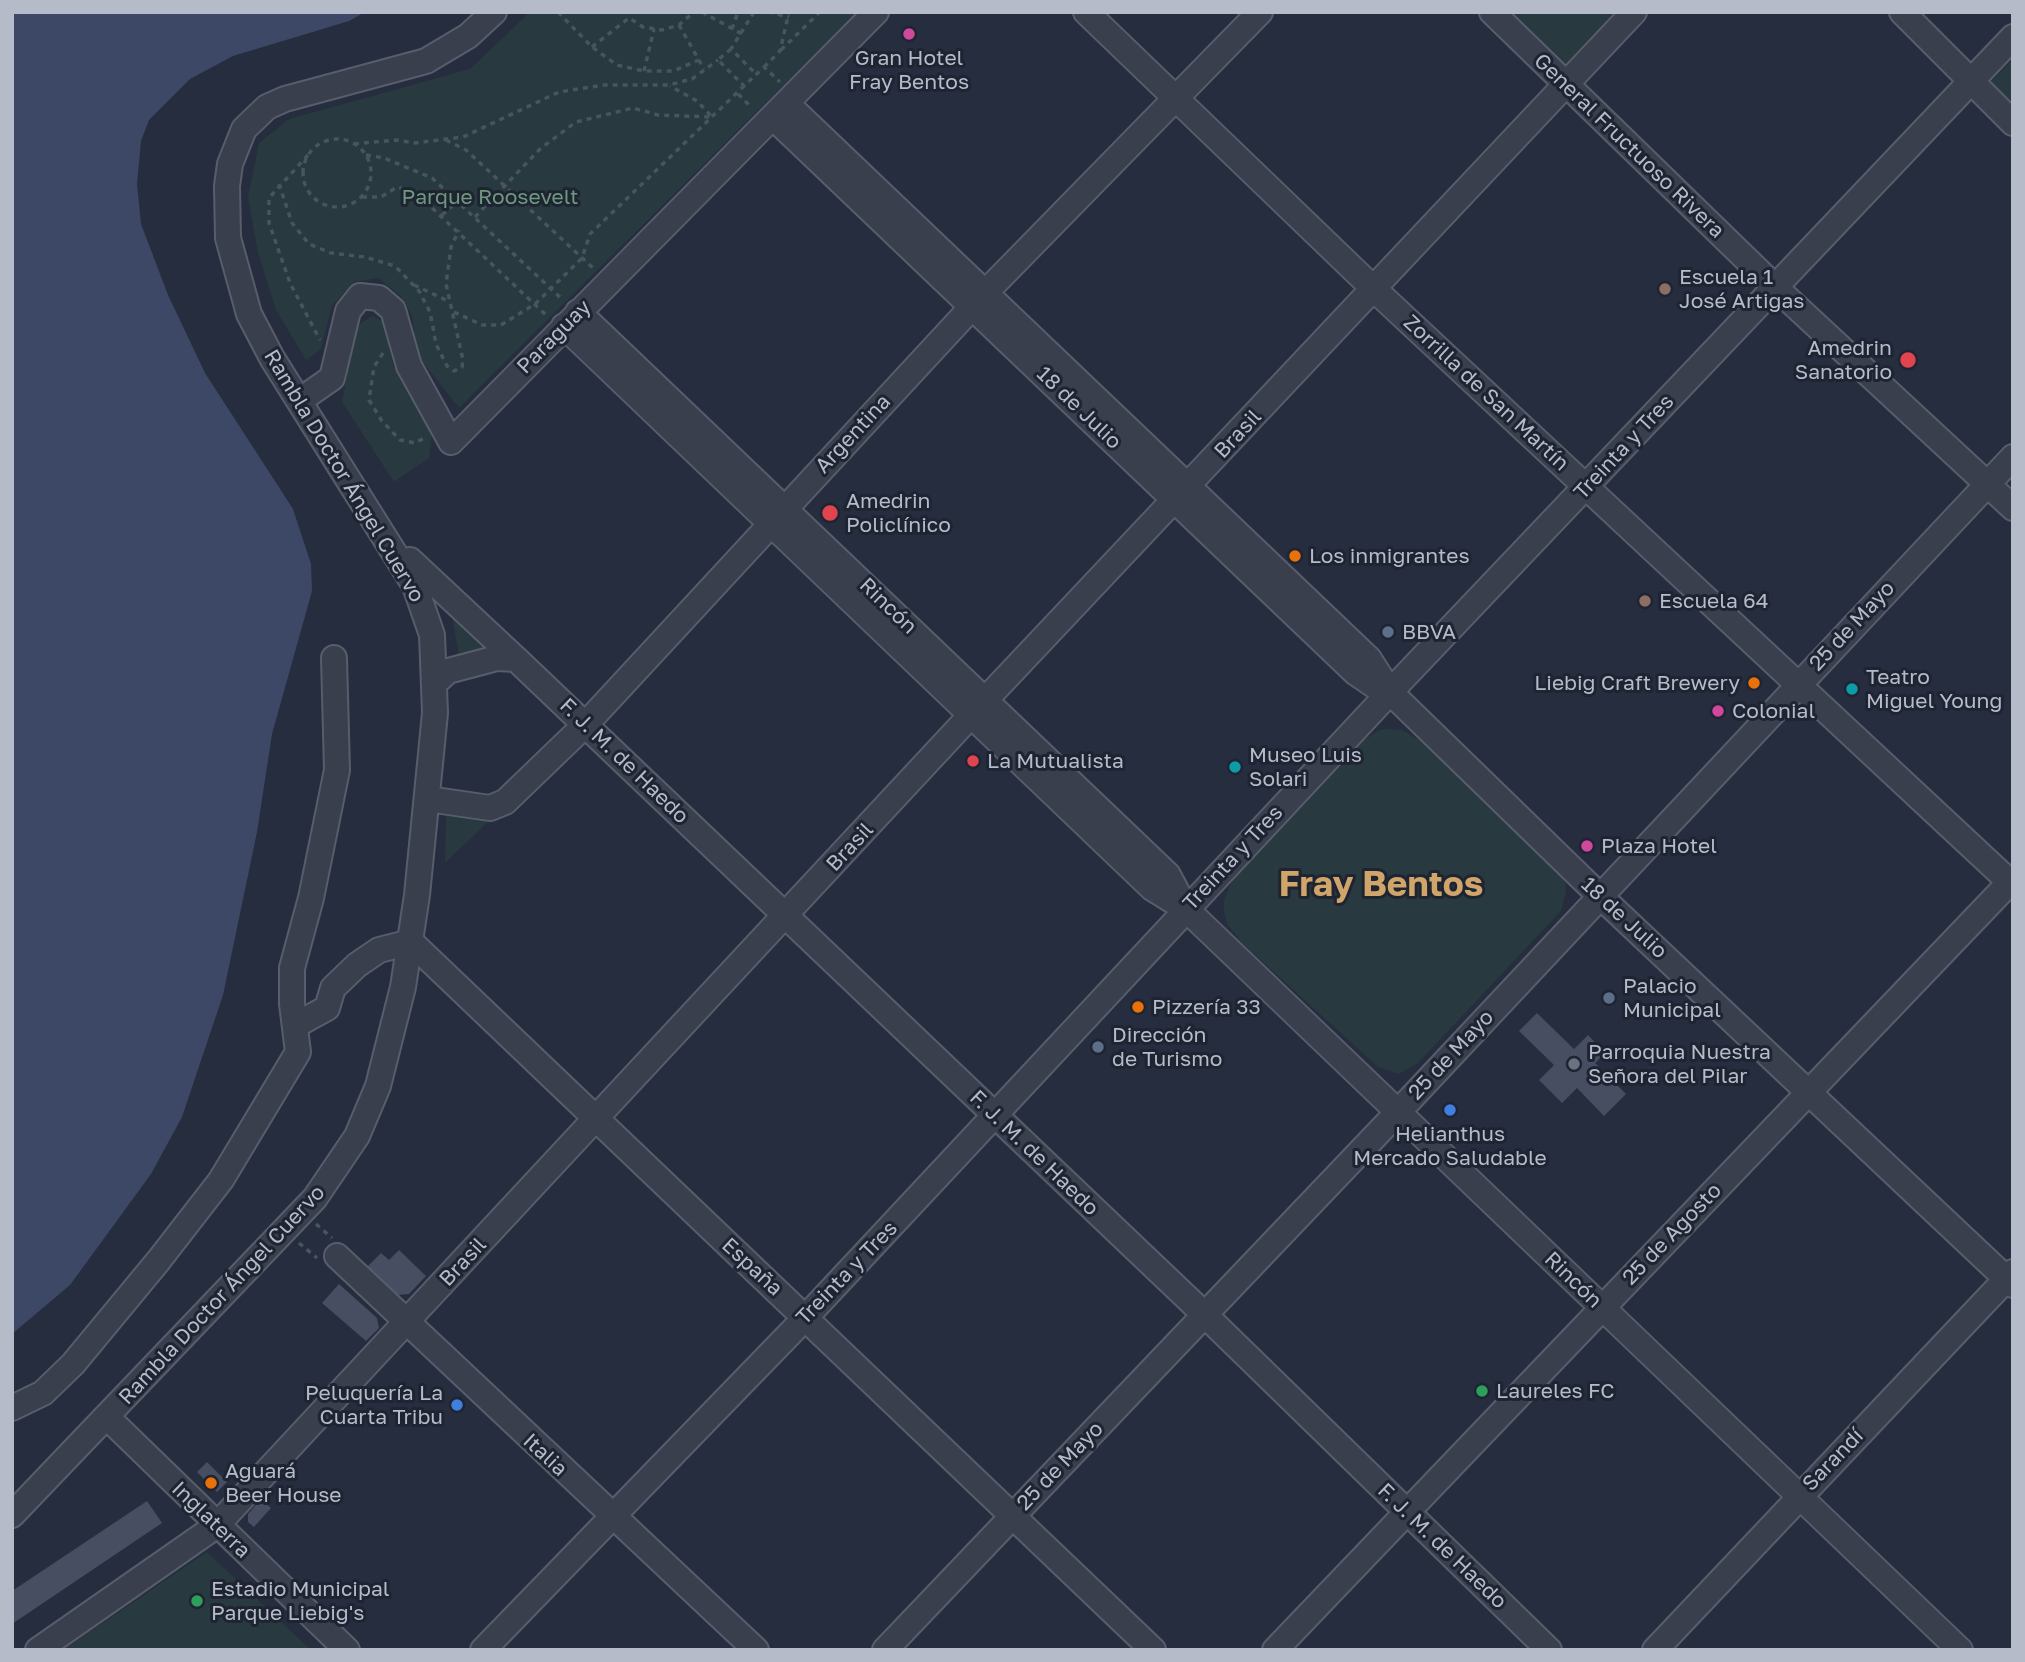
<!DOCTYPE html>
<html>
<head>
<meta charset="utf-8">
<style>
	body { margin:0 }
	#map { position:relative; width:2025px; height:1662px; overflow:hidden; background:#262d3e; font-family:"Golos Text",sans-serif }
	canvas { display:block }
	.frame { position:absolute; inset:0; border:14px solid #b6bbc9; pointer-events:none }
</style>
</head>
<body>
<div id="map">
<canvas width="2025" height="1662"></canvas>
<div class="frame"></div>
</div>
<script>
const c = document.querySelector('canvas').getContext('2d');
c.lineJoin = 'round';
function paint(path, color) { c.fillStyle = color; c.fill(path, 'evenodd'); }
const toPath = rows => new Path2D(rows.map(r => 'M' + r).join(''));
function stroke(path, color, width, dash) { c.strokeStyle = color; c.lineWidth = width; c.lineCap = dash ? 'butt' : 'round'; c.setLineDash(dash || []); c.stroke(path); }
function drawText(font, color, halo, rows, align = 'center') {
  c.font = font + ' "Golos Text",sans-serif'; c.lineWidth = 6; c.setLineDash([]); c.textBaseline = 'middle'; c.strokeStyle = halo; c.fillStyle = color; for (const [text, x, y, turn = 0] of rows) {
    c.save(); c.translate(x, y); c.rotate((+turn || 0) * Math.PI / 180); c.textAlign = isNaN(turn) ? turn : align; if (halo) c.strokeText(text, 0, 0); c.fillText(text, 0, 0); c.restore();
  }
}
const green = toPath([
	[530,12,857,12,459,408,417,355,412,315,401,296,378,278,354,282,332,306,321,349,306,360,276,310,258,253,248,197,259,143,289,119,470,69],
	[1506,12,1622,12,1567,71],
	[2013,59,2013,110,1987,86],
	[372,316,383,321,393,365,433,425,429,458,394,482,342,402,357,326],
	[452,616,494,652,460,661],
	[1390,729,1402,730,1419,740,1552,865,1565,882,1566,892,1561,911,1418,1063,1398,1074,1378,1067,1242,943,1227,924,1224,911,1224,900,1232,881,1361,742,1379,730],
	[446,811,495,815,445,863],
	[207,1552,311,1650,63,1650]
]);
const water = toPath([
	[12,12,365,12,349,21,233,56,190,79,149,120,141,141,137,184,141,224,168,295,205,373,293,509,311,564,312,591,272,734,257,832,223,995,182,1117,151,1174,70,1285,12,1334]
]);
const building = toPath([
	[1537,1013,1574,1049,1588,1035,1605,1053,1595,1063,1626,1094,1604,1116,1577,1088,1562,1103,1539,1080,1554,1065,1519,1031],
	[399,1250,426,1276,409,1294,397,1295,367,1267,381,1253,389,1260],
	[339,1284,377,1318,379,1328,366,1341,322,1303],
	[207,1462,227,1482,217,1492,197,1472],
	[261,1499,271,1508,254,1527,248,1522,248,1514],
	[147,1501,162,1523,12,1624,12,1591]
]);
const path = toPath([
	[558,12,592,47,617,65,644,71,673,71,699,60],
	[702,12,742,34],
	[754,12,731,49,757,75],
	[768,12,789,17],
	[679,25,704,69],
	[732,29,738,12],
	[592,47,629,18,643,27,662,30,679,25,694,12],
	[731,49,718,60,744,86,764,67,780,82],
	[781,50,820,12],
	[764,67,780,51,789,12],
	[644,71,654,29],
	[738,94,752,108],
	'303 173a34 34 0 1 1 68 0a34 34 0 1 1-68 0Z',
	[446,140,466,150,594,269],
	[354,144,396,140,415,143,463,137,559,92,604,85,669,85,692,79,718,60],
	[308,155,269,198,269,223,290,283,320,340],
	[366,155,384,158,432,178,563,300],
	[279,184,292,223,309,244,331,253,365,257,395,266,419,291,430,312,436,344,447,366,454,371,462,367,463,360,446,284,451,247,459,230],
	[362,197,381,197,397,187,415,192,546,315],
	[442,215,458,201],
	[475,217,540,149,576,122,633,108,658,115,712,117,697,101,670,86],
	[414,285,448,301],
	[454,312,482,325,501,325,535,304,582,258,590,234,744,86],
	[383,353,374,367,369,400,382,421,400,440,415,443,426,437],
	[316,1224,332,1238],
	[299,1243,317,1258]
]);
const minor = toPath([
	[1086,12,1375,290,2013,885],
	[1492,12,1775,287,2013,508],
	[1902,12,2013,123],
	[787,104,1369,659,1390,692,1600,896,2013,1285],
	[773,117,1356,673,1375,686,1390,692],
	[578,312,1168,875,1186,909],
	[564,326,1152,888,1186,909,1960,1650],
	[299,401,332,378,348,311,360,296,379,298,393,310,409,366,451,442,876,12],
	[410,560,516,659],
	[436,682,448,671,497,658,516,659,1204,1314,1549,1650],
	[428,799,490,808,505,802,586,724,985,293,1260,12],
	[296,1025,327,1008,333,988,357,965,379,950,411,942,1153,1650],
	[337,1256,756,1650],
	[12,1408,43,1393,73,1364,159,1260,221,1180,298,1052,292,1004,292,968,311,898,337,770,334,658],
	[108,1418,347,1650],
	[12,1515,315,1198,357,1136,378,1086,403,987,417,895,435,713,432,635,415,586,272,358,249,314,228,238,227,186,230,164,244,129,267,107,285,99,426,61,468,36,494,12],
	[38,1650,216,1526,972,714,1634,12],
	[483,1650,806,1317,1390,692,2013,37],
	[885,1650,1399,1111,2013,457],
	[1275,1650,2013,879],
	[1655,1650,2013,1272]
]);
const markers = [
	[909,34,7,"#d1479c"],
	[1665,289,7,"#8d6e63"],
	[1908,360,9,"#e0444e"],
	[830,513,9,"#e0444e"],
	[1295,556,7,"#e8710a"],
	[1645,601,7,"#8d6e63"],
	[1388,632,7,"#5c6f8a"],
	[1754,683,7,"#e8710a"],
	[1852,689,7,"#0f9aa8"],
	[1718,711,7,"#d1479c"],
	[973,761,7,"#e0444e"],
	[1235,767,7,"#0f9aa8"],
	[1587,846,7,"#d1479c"],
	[1609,998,7,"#5c6f8a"],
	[1138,1007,7,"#e8710a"],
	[1098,1047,7,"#5c6f8a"],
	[1574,1064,7,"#6b7280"],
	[1450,1110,7,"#3f7fe0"],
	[1482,1391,7,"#2e9e5b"],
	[457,1405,7,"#3f7fe0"],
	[211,1483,7,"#e8710a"],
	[197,1601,7,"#2e9e5b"]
];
const poiNames = [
	["Gran Hotel",909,58,"center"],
	["Fray Bentos",909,82,"center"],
	["Escuela 1",1679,277],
	["José Artigas",1679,301],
	["Amedrin",1892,348,"right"],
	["Sanatorio",1892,372,"right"],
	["Amedrin",846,501],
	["Policlínico",846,525],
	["Los inmigrantes",1309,556],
	["Escuela 64",1659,601],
	["BBVA",1402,632],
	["Teatro",1866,677],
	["Miguel Young",1866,701],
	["Liebig Craft Brewery",1740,683,"right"],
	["Colonial",1732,711],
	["Museo Luis",1249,755],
	["Solari",1249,779],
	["La Mutualista",987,761],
	["Plaza Hotel",1601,846],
	["Palacio",1623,986],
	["Municipal",1623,1010],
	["Pizzería 33",1152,1007],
	["Dirección",1112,1035],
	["de Turismo",1112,1059],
	["Parroquia Nuestra",1588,1052],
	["Señora del Pilar",1588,1076],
	["Helianthus",1450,1134,"center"],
	["Mercado Saludable",1450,1158,"center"],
	["Laureles FC",1496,1391],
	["Peluquería La",443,1393,"right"],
	["Cuarta Tribu",443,1417,"right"],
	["Aguará",225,1471],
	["Beer House",225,1495],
	["Estadio Municipal",211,1589],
	["Parque Liebig's",211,1613]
];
const streetNames = [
	["General Fructuoso Rivera",1629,146,44],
	["Paraguay",554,337,-45],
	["Zorrilla de San Martín",1486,393,43],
	["18 de Julio",1079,408,44],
	["Argentina",853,434,-47],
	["Brasil",1238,434,-47],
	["Treinta y Tres",1624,447,-47],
	["Rambla Doctor Ángel Cuervo",344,476,59],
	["Rincón",888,606,44],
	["25 de Mayo",1852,626,-47],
	["F. J. M. de Haedo",624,761,44],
	["Brasil",850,847,-47],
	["Treinta y Tres",1233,858,-47],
	["18 de Julio",1624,918,43],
	["25 de Mayo",1451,1055,-47],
	["F. J. M. de Haedo",1034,1153,44],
	["25 de Agosto",1672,1234,-46],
	["Brasil",463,1262,-47],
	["España",752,1267,43],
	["Treinta y Tres",847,1273,-46],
	["Rincón",1573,1280,44],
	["Rambla Doctor Ángel Cuervo",222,1295,-47],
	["Italia",545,1455,43],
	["Sarandí",1833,1460,-46],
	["25 de Mayo",1060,1466,-46],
	["Inglaterra",211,1520,44],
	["F. J. M. de Haedo",1442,1546,44]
];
const parkNames = [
	["Parque Roosevelt",490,197]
];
const townNames = [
	["Fray Bentos",1381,885]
];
paint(green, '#28393f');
paint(water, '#3c4866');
paint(building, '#474e62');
stroke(minor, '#585d6c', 28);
stroke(path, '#46565c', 3.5, [5, 5]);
stroke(minor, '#3a3f4e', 24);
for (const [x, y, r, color] of markers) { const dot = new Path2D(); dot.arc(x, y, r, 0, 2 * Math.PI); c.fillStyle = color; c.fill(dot); stroke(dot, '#1f2433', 2.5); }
drawText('21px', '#b6bbc9', '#1f2433', poiNames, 'left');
drawText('21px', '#b6bbc9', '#1f2433', streetNames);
drawText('21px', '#6f997e', '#1f2433', parkNames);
drawText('bold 35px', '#d0a56a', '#1f2433', townNames);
</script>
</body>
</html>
